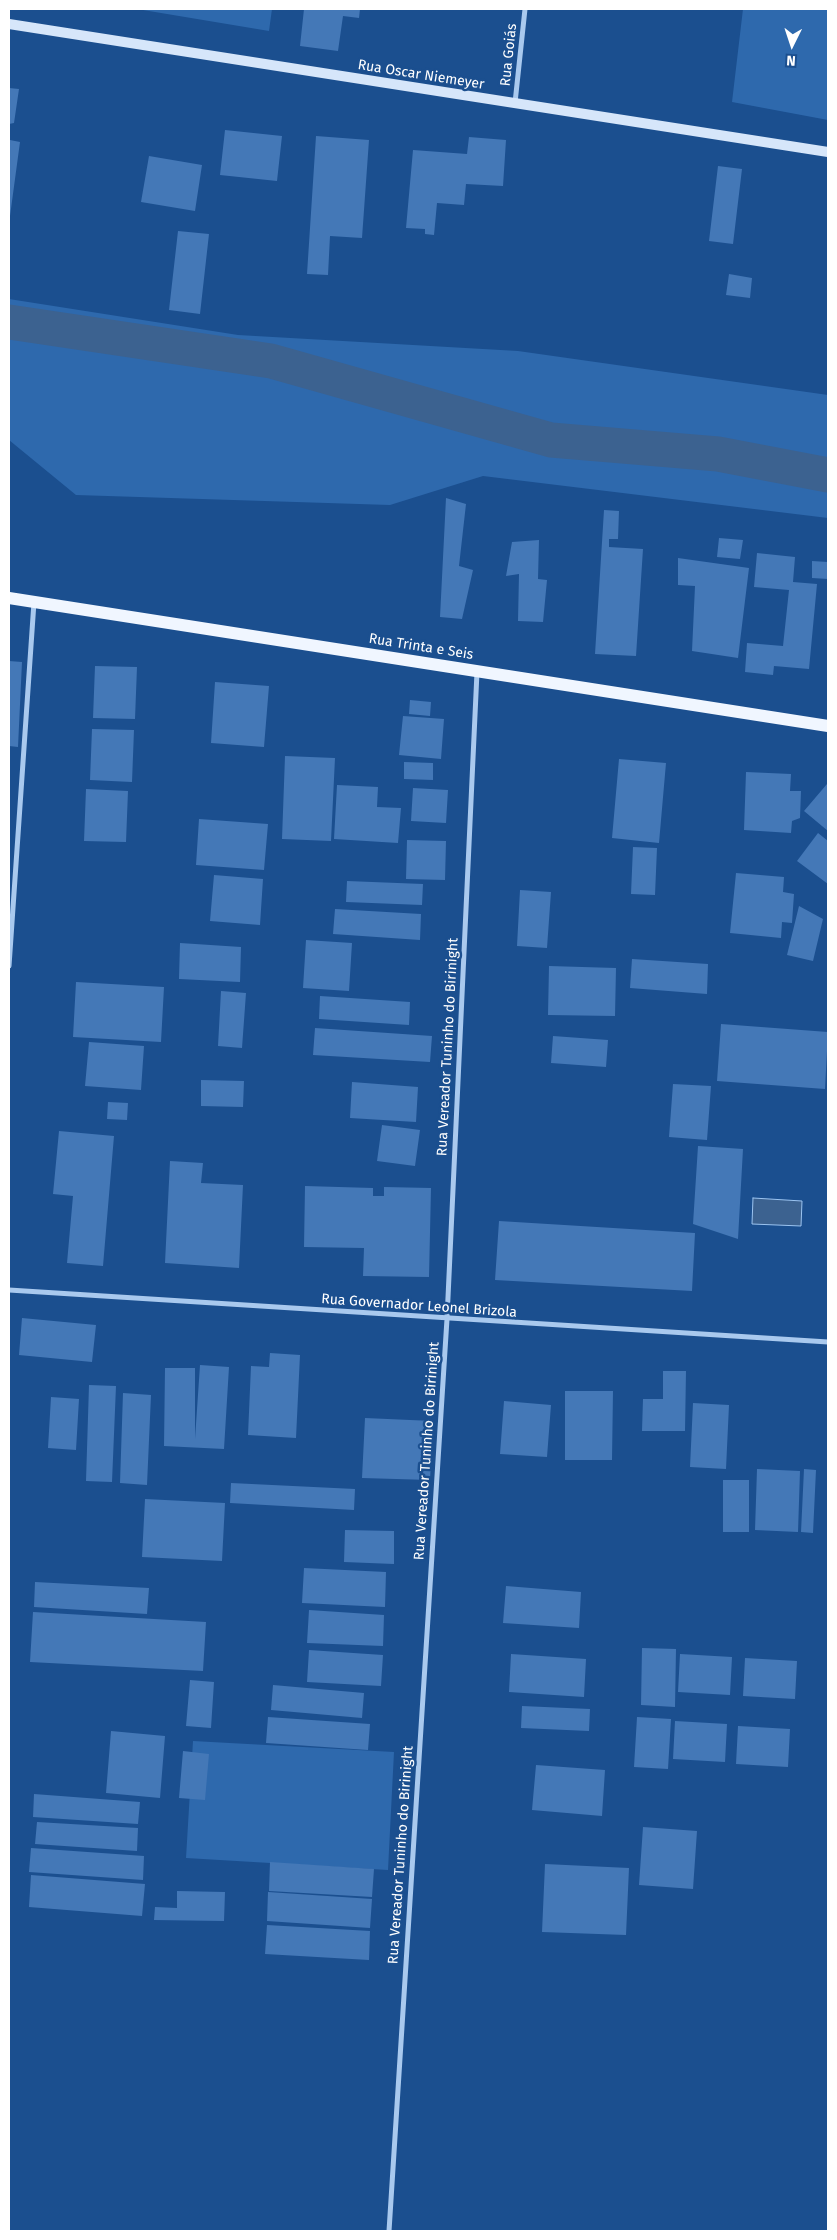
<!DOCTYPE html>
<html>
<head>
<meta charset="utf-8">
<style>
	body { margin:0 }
	#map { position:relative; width:837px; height:2240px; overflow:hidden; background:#1b4f8f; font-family:"Fira Sans",sans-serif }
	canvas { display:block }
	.frame { position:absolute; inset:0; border:10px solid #fff; pointer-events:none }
	.north { position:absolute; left:767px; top:20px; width:50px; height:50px; -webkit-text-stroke:4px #1b4f8f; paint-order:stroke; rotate:184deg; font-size:14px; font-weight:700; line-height:20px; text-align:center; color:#fff }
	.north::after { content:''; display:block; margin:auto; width:18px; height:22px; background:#fff; clip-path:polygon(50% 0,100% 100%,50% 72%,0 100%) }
</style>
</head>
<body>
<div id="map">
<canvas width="837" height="2240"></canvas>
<div class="frame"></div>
<div class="north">N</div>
</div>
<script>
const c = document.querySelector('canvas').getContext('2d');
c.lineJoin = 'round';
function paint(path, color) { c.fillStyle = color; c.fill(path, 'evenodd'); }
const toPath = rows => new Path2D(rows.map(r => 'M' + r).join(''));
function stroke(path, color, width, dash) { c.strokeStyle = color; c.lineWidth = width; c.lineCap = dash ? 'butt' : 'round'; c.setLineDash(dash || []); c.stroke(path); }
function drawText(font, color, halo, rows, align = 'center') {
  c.font = font + ' "Fira Sans",sans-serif'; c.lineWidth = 5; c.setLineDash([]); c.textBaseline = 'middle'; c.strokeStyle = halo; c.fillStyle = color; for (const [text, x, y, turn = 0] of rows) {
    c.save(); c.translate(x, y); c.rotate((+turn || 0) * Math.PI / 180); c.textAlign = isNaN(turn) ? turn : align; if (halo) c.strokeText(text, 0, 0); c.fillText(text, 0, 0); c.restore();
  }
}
const green = toPath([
	[137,9,272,9,269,31],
	[743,9,828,9,828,120,732,102],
	[9,299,238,335,518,351,828,395,828,518,483,476,390,505,76,495,9,440],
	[193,1741,394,1752,388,1870,186,1858]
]);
const water = toPath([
	[753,1198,802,1201,801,1226,752,1224,753,1198]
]);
const canal = toPath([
	[9,322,271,361,551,440,718,454,828,475]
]);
const building = toPath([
	[304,9,360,9,359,18,343,16,338,51,300,46],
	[9,88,19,89,14,123,9,124],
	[225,130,282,136,277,181,220,175],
	[316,136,369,140,362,238,330,236,328,275,307,274],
	[469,137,506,140,503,186,466,184,464,205,437,203,434,235,425,234,425,229,406,228,413,150,467,154],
	[10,140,20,142,10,216,9,216],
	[149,156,202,165,195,211,141,202],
	[718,166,742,169,733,244,709,241],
	[178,231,209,234,200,314,169,310],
	[729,274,752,278,750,298,726,295],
	[446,498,466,504,459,566,473,570,462,619,440,617],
	[604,510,619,511,618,539,609,539,609,547,643,549,636,656,595,654],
	[719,538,743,540,740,559,717,557],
	[539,540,538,579,547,580,543,622,518,621,519,574,506,576,512,542],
	[757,553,795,557,793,582,817,584,809,669,774,666,773,675,745,672,747,643,783,646,789,590,754,587],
	[678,558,749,568,738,658,692,651,695,586,678,585],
	[812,561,828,562,828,579,812,578],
	[9,661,22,662,18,747,9,746],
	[95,666,137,667,135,719,93,718],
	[215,682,269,686,264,747,211,743],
	[410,700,431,702,430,716,409,714],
	[403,716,444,719,441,759,399,755],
	[92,729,134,730,132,782,90,780],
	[285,756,335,758,331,841,282,839],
	[619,759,666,763,659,843,612,838],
	[404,762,433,763,433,780,404,779],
	[746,772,791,774,790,791,801,791,800,818,792,821,791,833,744,830],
	[827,784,828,785,828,831,804,811],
	[337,785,378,787,377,807,401,808,398,843,334,839],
	[413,788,448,790,446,823,411,821],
	[86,789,128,791,126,842,84,841],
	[199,819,268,824,264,870,196,865],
	[818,833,828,841,828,884,797,861],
	[407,840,446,841,445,880,406,879],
	[633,847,657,848,655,895,631,894],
	[736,873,784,877,783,892,794,894,792,923,782,922,781,938,730,933],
	[214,875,263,879,260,925,210,921],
	[347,881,423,884,422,905,346,902],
	[520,890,551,892,547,948,517,946],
	[799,906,823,919,813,961,787,955],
	[335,909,421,914,420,940,333,934],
	[306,940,352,943,349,991,303,988],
	[180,943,241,947,240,982,179,979],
	[632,959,708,964,707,994,630,988],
	[549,966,616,968,615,1016,548,1015],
	[76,982,164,987,161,1042,73,1037],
	[221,991,246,993,242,1048,218,1046],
	[320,996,410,1002,409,1025,319,1019],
	[721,1024,828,1032,825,1089,717,1081],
	[315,1028,432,1036,430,1062,313,1055],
	[553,1036,608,1040,606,1067,551,1063],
	[89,1042,144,1046,141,1090,85,1086],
	[201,1080,244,1081,243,1107,201,1106],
	[352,1082,418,1087,416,1122,350,1118],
	[673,1084,711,1086,707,1140,669,1137],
	[108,1102,128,1103,127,1120,107,1119],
	[382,1125,420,1130,415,1166,377,1161],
	[59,1131,114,1136,103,1266,67,1263,73,1196,53,1194],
	[698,1146,743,1149,738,1239,693,1224],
	[170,1161,203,1163,201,1183,243,1185,239,1268,165,1263],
	[305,1186,373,1188,373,1196,384,1196,384,1187,431,1188,429,1277,363,1276,364,1248,304,1247],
	[499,1221,695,1233,692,1291,495,1280],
	[22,1318,96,1325,92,1362,19,1355],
	[270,1353,300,1355,296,1438,248,1435,251,1366,269,1367],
	[200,1365,229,1367,224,1449,164,1446,165,1368,195,1368,195,1439],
	[663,1371,686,1371,685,1431,642,1431,643,1399,663,1399],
	[89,1385,116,1386,112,1482,86,1481],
	[565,1391,613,1391,612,1460,565,1460],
	[123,1393,151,1395,147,1485,120,1483],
	[51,1397,79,1399,76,1450,48,1448],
	[504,1401,551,1405,547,1457,500,1454],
	[693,1403,729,1405,726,1469,690,1467],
	[365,1418,433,1421,430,1480,362,1478],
	[757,1469,800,1471,798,1532,755,1530],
	[804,1469,816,1470,813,1533,801,1532],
	[723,1480,749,1480,749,1532,723,1532],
	[231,1483,355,1489,354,1510,230,1503],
	[145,1499,225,1503,222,1561,142,1557],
	[345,1530,394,1531,394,1564,344,1562],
	[304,1568,386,1572,385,1607,302,1603],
	[35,1582,149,1588,147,1614,34,1607],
	[506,1586,581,1592,579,1628,503,1623],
	[309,1610,384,1615,383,1646,307,1643],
	[33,1612,206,1622,203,1671,30,1662],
	[642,1648,676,1649,675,1707,641,1705],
	[309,1650,383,1655,381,1686,307,1682],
	[511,1654,586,1659,584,1697,509,1692],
	[680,1654,732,1657,730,1695,678,1692],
	[745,1658,797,1661,795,1699,743,1696],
	[190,1680,214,1682,211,1728,186,1726],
	[273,1685,364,1693,362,1718,271,1710],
	[522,1706,590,1709,589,1731,521,1728],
	[268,1717,370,1724,368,1750,266,1743],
	[637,1717,671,1719,668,1769,634,1767],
	[675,1721,727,1724,725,1762,673,1759],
	[738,1726,790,1729,788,1767,736,1764],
	[111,1731,165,1736,160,1798,106,1793],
	[183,1751,209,1754,205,1800,179,1798],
	[536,1765,605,1770,602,1816,532,1810],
	[34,1794,140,1802,138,1824,33,1817],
	[37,1822,138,1828,137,1851,35,1844],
	[643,1827,697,1831,693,1889,639,1885],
	[31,1848,144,1856,143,1880,29,1872],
	[270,1862,374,1869,372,1897,269,1891],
	[545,1864,629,1868,626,1935,542,1932],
	[31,1875,145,1884,142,1916,29,1907],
	[177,1891,225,1892,224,1921,154,1920,155,1907,177,1908],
	[268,1892,372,1899,370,1928,267,1921],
	[267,1925,370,1931,369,1960,265,1954]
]);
const street = toPath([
	[515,103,525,9],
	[9,966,34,602],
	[9,1290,828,1342],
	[389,2231,447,1319,477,672]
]);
const secondary = toPath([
	[9,24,828,152]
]);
const primary = toPath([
	[9,598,828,726]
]);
const streetNames = [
	["Rua Goiás",509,55,-84],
	["Rua Oscar Niemeyer",421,75,9],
	["Rua Trinta e Seis",421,647,9],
	["Rua Vereador Tuninho do Birinight",448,1047,-87],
	["Rua Governador Leonel Brizola",419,1306,4],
	["Rua Vereador Tuninho do Birinight",427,1451,-86],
	["Rua Vereador Tuninho do Birinight",401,1855,-86]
];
paint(green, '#2e69ad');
paint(water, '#3c6290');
stroke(water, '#9cc4f0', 1);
stroke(canal, '#3c6290', 35);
paint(building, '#4478b7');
stroke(street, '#a9c9ee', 5);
stroke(secondary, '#d6e6fa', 10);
stroke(primary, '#f0f6ff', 12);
drawText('14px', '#fff', '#1b4f8f', streetNames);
</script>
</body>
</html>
